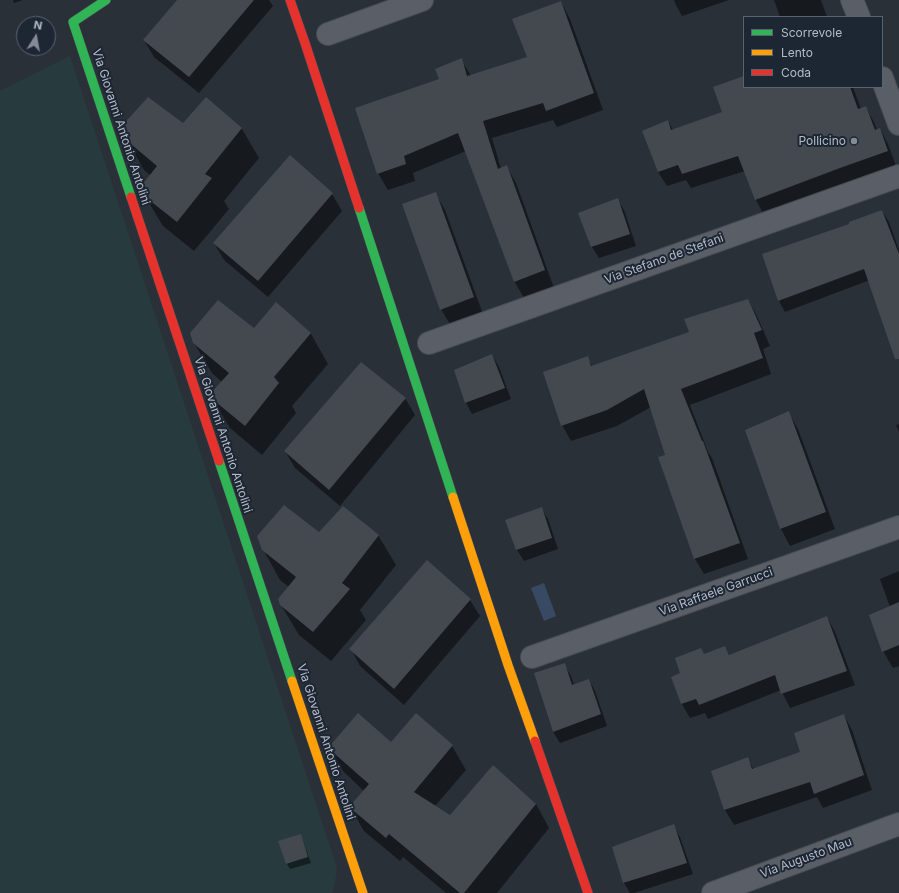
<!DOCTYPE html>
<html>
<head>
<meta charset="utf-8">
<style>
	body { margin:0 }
	#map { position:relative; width:899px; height:893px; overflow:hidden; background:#2a3038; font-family:Inter,sans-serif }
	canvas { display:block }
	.legend { position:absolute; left:743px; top:16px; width:140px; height:72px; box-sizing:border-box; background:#1d2633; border:1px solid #59626f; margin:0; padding:5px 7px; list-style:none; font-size:12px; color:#b4bcc9 }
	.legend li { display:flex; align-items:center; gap:8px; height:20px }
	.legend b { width:20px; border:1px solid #59626f }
	.north { position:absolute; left:16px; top:16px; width:40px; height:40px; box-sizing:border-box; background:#1d2633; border:1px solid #59626f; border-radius:50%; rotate:11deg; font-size:11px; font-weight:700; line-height:16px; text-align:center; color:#b4bcc9 }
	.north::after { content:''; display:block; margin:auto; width:14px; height:18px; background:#848b96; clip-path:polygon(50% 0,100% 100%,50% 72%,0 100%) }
</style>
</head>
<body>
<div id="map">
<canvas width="899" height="893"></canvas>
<ul class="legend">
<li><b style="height:5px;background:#30b455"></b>Scorrevole</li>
<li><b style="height:5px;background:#ff9f0a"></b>Lento</li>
<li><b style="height:5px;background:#e5322d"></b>Coda</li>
</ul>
<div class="north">N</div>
</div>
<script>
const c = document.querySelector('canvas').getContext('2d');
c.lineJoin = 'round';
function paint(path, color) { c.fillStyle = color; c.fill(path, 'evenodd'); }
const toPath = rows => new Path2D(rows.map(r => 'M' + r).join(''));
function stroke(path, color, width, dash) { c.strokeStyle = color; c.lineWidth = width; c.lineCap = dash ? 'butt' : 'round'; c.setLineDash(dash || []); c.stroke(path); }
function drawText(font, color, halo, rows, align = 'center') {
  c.font = font + ' Inter,sans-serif'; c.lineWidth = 4; c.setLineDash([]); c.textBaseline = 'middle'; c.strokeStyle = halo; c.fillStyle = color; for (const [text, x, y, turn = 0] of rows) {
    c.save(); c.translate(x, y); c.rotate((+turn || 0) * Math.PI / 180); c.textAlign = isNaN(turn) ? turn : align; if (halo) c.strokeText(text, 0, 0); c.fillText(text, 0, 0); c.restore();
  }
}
const green = toPath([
	[70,56,337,868,335,882,332,893,0,893,0,91]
]);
const water = toPath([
	[544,583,556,616,544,621,531,588]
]);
const shadow = toPath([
	[13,0,23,0,14,3],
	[179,0,269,0,273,6,199,93,154,57,144,40],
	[674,0,729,0,682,16,676,5],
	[774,0,821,0,827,17,780,17],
	[561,2,570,19,603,110,557,127,553,120,492,138,501,169,507,167,516,183,554,288,524,298,514,281,466,151,413,173,415,181,388,190,378,173,440,79,461,59,471,76,528,58],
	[744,77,744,87,853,87,861,109,866,108,874,122,877,130,880,129,888,144,896,166,850,183,849,182,764,215,756,200,745,171,691,188,686,180,667,186,658,172,668,121,673,130,724,113],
	[206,99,242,129,259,158,224,201,229,209,194,251,163,226,145,196,151,176,144,170,127,140,184,124],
	[435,193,445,210,483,314,451,326,441,309],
	[332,194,342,211,268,297,224,260,214,243],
	[617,199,624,210,636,246,599,258,592,247,580,214],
	[882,211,889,222,899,250,899,343,870,280,785,312,779,301,850,225],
	[748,300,757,316,770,346,763,349,771,374,690,405,708,452,712,458,748,559,704,574,695,559,659,458,666,455,651,407,617,426,571,441,562,425,587,358,593,367,691,333],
	[276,303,311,334,328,364,292,406,296,413,262,455,230,428,212,398,222,382,212,373,194,343,254,329],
	[492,355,499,367,511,399,472,414,466,403],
	[405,398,415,415,340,506,295,468,285,451],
	[788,412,798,429,835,529,790,546,781,529,746,430],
	[899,424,899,432,896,425],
	[541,508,548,519,558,549,524,561,517,550,507,521],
	[319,533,378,535,396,565,360,610,366,620,331,661,299,635,281,605,289,587,280,580,263,549],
	[899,571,899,666,893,668,883,651,890,607,880,579],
	[470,600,480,616,404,705,360,666,351,649],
	[827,617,835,632,855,685,790,708,781,690,708,719,705,713,690,718,682,704,681,674,704,655,725,647,730,656],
	[564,664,571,676,574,685,589,680,595,691,607,726,560,743,553,732,535,674],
	[844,715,852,730,872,790,823,808,817,797,734,825,725,810,712,771,747,758,754,770,802,753],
	[391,744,452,746,466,770,435,806,451,816,536,804,549,828,497,893,446,893,403,857,400,861,364,831,350,807,364,791,343,771,329,748],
	[673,826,680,837,693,874,634,893,630,893,624,883,613,847],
	[300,835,303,841,311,863,290,869,287,864]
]);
const building = toPath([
	[177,0,254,0,189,77,143,40],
	[561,1,594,93,546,111,543,103,483,121,498,169,507,165,545,270,514,282,458,133,404,156,406,164,377,174,355,108,439,79,435,69,462,58,467,76,527,57,512,19],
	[744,76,744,87,850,87,858,109,866,106,875,130,880,128,888,151,840,168,755,200,738,156,682,174,678,165,658,172,642,131,668,120,671,130,722,112,713,87],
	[148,97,183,123,206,97,242,128,205,174,212,178,177,222,144,196,141,186,157,166,126,140,121,127],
	[290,155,333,193,258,281,213,243],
	[436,192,474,297,440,310,402,204],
	[618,198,630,234,591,247,578,213],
	[882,210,899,254,899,359,895,359,864,269,778,301,762,254,849,224,849,222],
	[748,299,762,330,754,333,763,358,681,389,702,441,703,441,740,543,694,559,658,457,665,455,644,389,607,410,561,426,543,372,588,356,591,366,689,332,684,319],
	[218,300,254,328,276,302,311,333,274,377,279,383,245,426,211,398,210,394,229,373,193,343,190,333],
	[492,354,505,388,465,403,454,370],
	[361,362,406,398,329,490,284,451],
	[789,411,826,512,780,529,745,430],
	[284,505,319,532,343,506,379,535,342,583,350,589,313,632,280,605,278,599,296,577,262,550,257,536],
	[542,507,552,538,516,550,505,520],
	[427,560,471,599,394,689,349,649],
	[899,602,899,645,882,652,869,615],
	[827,616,847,671,781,694,775,675,699,705,696,699,681,704,671,677,680,673,675,658,701,648,704,654,725,646,729,655],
	[565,663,572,685,589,679,601,714,553,732,534,673],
	[358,713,391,742,416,713,453,745,414,792,450,815,493,765,536,804,464,893,460,893,389,834,386,838,349,807,369,784,328,748],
	[844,714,864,775,814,794,810,782,724,810,711,771,748,757,752,769,800,752,794,733],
	[674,824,687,863,623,883,612,847],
	[301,834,308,857,286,864,278,841]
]);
const street = toPath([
	[852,0,859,17],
	[328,34,422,0],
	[882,78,899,124],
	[429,343,899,176],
	[532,657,899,527],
	[713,893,899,824]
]);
const fast = toPath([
	[106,0,73,22,131,197],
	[359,208,453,497],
	[219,461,292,681]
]);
const slow = toPath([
	[453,497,508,665,535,741],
	[292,681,363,893]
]);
const jam = toPath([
	[290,0,305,43,359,208],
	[131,197,219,461],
	[535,741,588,893]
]);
const markers = [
	[854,141,4,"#848b96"]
];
const streetNames = [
	["Via Giovanni Antonio Antolini",121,127,72],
	["Via Stefano de Stefani",664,259,-20],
	["Via Giovanni Antonio Antolini",223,435,72],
	["Via Raffaele Garrucci",716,592,-20],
	["Via Giovanni Antonio Antolini",326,742,72],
	["Via Augusto Mau",806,858,-20]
];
const poiNames = [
	["Pollicino",846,141]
];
paint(green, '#273a3e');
paint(water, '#384963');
paint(shadow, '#0007');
paint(building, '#444950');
stroke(street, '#484c53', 24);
stroke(fast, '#484c53', 10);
stroke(slow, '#484c53', 10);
stroke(jam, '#484c53', 10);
stroke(street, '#5a5e66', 22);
stroke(fast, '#30b455', 9);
stroke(slow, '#ff9f0a', 9);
stroke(jam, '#e5322d', 9);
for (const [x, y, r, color] of markers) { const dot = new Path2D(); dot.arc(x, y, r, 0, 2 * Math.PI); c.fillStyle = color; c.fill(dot); stroke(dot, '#1d2633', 1.5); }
drawText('12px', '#b4bcc9', '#1d2633', streetNames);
drawText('12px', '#b4bcc9', '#1d2633', poiNames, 'right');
</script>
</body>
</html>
